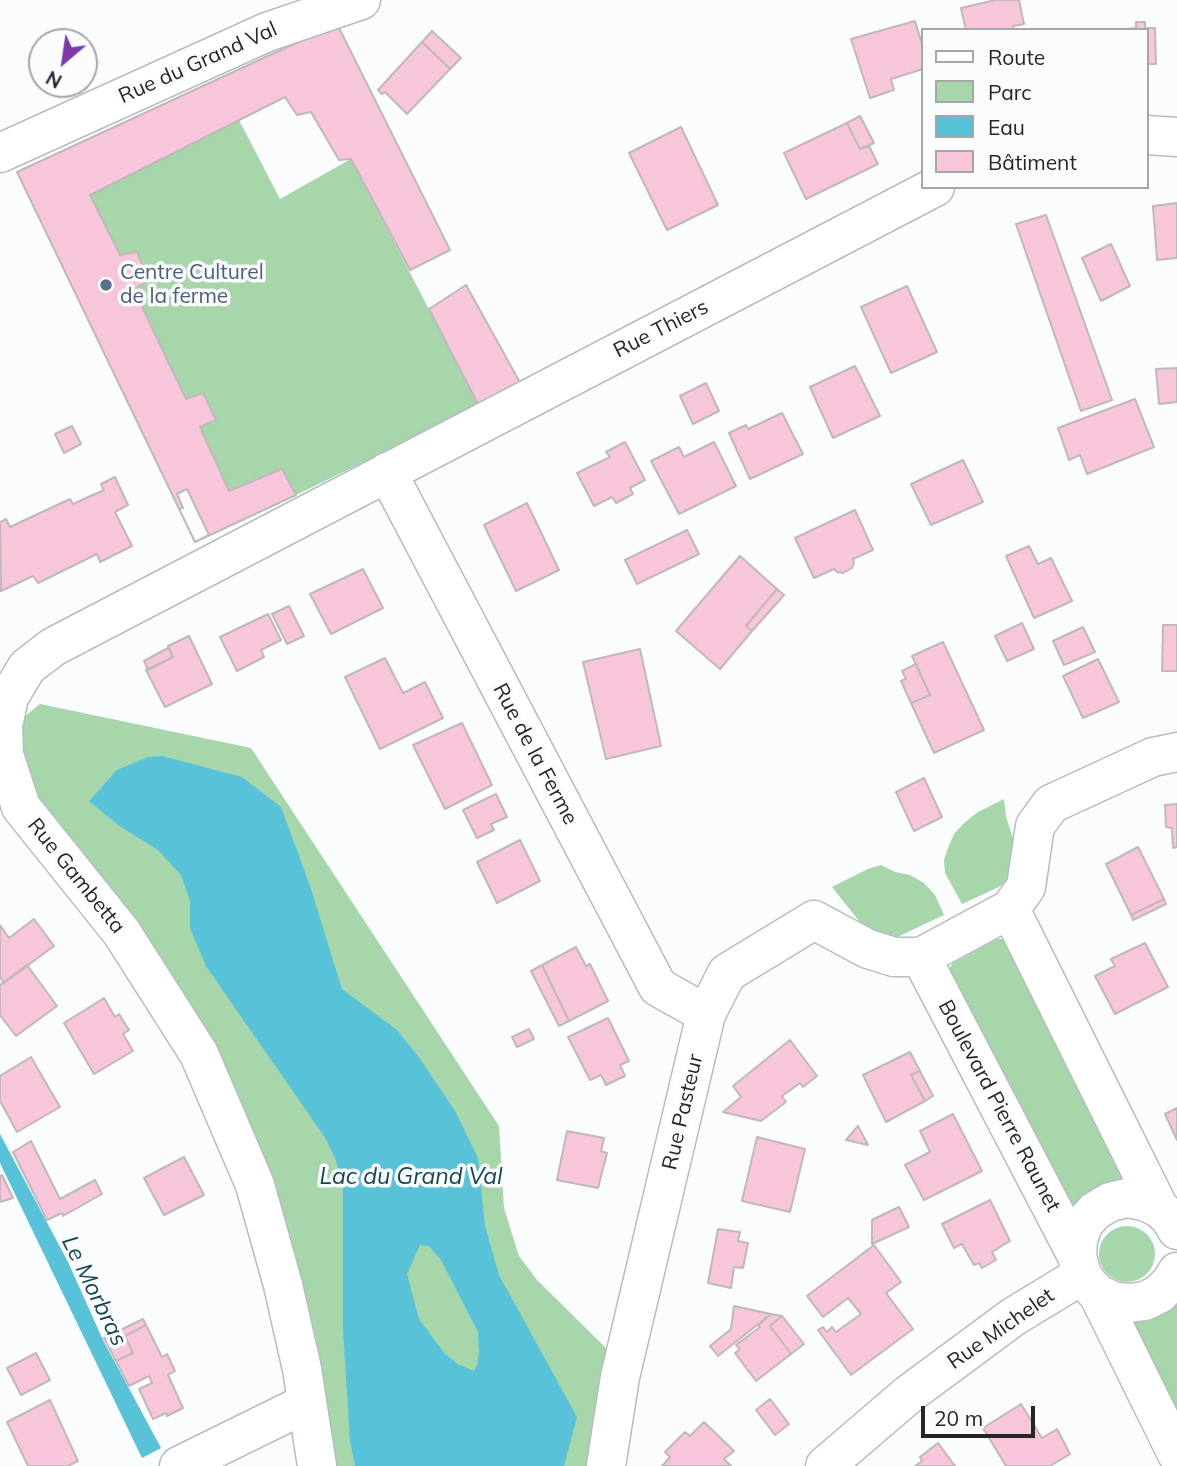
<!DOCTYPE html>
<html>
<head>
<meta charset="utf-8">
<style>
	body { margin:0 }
	#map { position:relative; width:1177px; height:1466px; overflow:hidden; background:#fafcfe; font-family:Mulish,sans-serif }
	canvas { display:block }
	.legend { position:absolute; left:921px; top:28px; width:228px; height:161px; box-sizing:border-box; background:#fafcfe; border:2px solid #a4a6a8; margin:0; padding:9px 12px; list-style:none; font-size:21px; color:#242628 }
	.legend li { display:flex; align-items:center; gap:14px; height:35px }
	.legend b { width:35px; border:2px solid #a4a6a8 }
	.north { position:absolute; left:28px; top:28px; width:70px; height:70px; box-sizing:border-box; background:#fafcfe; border:2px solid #a4a6a8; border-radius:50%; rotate:209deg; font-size:19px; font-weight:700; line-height:28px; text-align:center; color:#242628 }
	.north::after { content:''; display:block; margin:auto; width:24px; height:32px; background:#7f37aa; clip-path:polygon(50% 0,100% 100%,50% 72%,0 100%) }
	.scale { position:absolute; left:921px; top:1406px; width:114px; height:32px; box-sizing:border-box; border:4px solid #242628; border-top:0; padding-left:9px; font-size:21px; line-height:24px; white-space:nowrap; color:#242628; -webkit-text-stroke:5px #fafcfe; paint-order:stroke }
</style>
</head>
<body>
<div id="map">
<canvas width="1177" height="1466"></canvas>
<ul class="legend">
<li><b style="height:9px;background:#fff"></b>Route</li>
<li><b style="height:19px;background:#a7d6ab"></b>Parc</li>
<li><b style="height:19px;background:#57c2d8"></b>Eau</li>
<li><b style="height:19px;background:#f7c6db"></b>Bâtiment</li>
</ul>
<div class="north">N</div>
<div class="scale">20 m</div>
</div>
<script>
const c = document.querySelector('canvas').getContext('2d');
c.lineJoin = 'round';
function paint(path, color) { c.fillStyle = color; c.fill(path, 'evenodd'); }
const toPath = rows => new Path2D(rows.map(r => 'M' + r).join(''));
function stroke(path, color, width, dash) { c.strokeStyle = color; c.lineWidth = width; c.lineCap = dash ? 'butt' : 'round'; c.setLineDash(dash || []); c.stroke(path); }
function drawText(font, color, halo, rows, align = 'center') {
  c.font = font + ' Mulish,sans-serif'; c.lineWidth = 7; c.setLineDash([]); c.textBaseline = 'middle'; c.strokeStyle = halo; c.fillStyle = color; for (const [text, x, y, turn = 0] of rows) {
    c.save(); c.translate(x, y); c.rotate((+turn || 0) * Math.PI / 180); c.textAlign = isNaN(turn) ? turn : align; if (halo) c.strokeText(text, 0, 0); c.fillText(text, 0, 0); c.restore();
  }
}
const green = toPath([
	[239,120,280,199,351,159,479,406,296,495,282,469,229,491,200,427,216,420,203,393,186,399,134,290,148,279,137,252,120,255,90,195],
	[40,704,251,748,499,1126,504,1208,519,1256,537,1280,607,1349,588,1466,333,1466,283,1225,33,801,13,726],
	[1004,799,1006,817,1016,847,1012,875,1001,886,962,904,945,873,944,860,948,848,954,834,964,823,978,812],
	[881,865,895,872,910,875,924,883,935,895,944,915,895,938,883,937,863,926,832,887,868,869],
	[997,939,1004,939,1128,1179,1071,1211,948,970,953,963],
	'1099 1254a28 28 0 1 1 56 0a28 28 0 1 1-56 0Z',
	[1177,1295,1177,1424,1130,1332,1133,1319]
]);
const water = toPath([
	[162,756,242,777,281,807,310,886,342,989,397,1030,418,1056,455,1111,478,1158,485,1226,499,1275,577,1417,564,1466,355,1466,350,1441,343,1330,343,1184,335,1158,326,1139,206,966,190,928,190,901,181,875,158,850,118,825,89,801,117,770,148,757],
	[420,1245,429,1246,441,1260,478,1332,479,1352,477,1366,474,1371,458,1364,445,1354,419,1319,407,1274],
	[0,1134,68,1262,103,1340,161,1448,142,1458,0,1163]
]);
const building = toPath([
	[995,0,1019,0,1024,24,1013,26,1014,30,966,30,961,8,995,0],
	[915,21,923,47,923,69,891,79,894,90,870,98,851,39,915,21],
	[1136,22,1145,22,1145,28,1155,28,1156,64,1147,64,1147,30,1117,30,1136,28,1136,22],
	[337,24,450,250,410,270,351,159,339,160,311,112,297,115,285,97,90,195,120,255,137,252,148,280,134,290,186,399,203,393,216,420,200,427,229,491,282,469,296,495,195,542,17,172,337,24],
	[432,31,461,58,450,69,422,42,432,31],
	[422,42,450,69,407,114,385,92,382,94,378,90,422,42],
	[860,116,874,143,860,149,847,123,860,116],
	[847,123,860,149,869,146,878,164,806,199,784,153,847,123],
	[681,127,718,205,667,230,629,153,681,127],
	[1177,203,1177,258,1157,260,1153,206,1177,203],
	[1046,215,1112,400,1081,411,1016,224,1046,215],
	[1111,244,1130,286,1101,301,1082,258,1111,244],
	[466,285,522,386,479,406,429,309,466,285],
	[907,286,937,352,891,373,861,307,907,286],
	[855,366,880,416,833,438,810,387,855,366],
	[1177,368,1177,402,1159,404,1156,369,1177,368],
	[706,383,719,411,693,424,680,396,706,383],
	[1135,399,1154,447,1087,474,1080,455,1069,460,1058,428,1135,399],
	[782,413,803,454,750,479,729,433,746,425,748,429,782,413],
	[72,426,81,444,64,453,55,434,72,426],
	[625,442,645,480,630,488,633,494,616,503,612,497,594,506,577,473,610,457,606,452,625,442],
	[714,442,736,486,679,514,651,461,679,447,684,457,714,442],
	[963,460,983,502,931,525,911,484,963,460],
	[115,477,128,505,115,512,132,546,100,562,97,554,38,583,33,576,1,591,0,522,6,519,10,527,70,499,73,504,104,490,101,484,115,477],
	[187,489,209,535,195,542,179,509,183,508,177,494,187,489],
	[527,503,559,570,516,591,484,525,527,503],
	[855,510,873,550,853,559,854,563,852,568,843,573,837,572,834,569,814,578,795,538,855,510],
	[687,530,699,554,637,584,625,560,687,530],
	[1029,546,1038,564,1051,558,1072,601,1034,618,1006,556,1029,546],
	[740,556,777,589,746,626,752,631,720,669,676,631,740,556],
	[363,569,383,608,331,634,310,594,363,569],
	[777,589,784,595,752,631,746,626,777,589],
	[289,606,304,636,287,644,272,614,289,606],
	[268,614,281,640,261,650,264,657,237,671,220,637,268,614],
	[1022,623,1034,649,1007,661,995,636,1022,623],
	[1163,625,1177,625,1177,671,1162,671,1163,625],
	[1083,627,1095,652,1064,665,1053,641,1083,627],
	[189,636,212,684,165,707,146,670,173,657,168,646,189,636],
	[943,642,984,730,934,753,911,703,930,695,912,656,943,642],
	[168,648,173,657,148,670,144,661,168,648],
	[640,649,661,746,606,759,583,662,640,649],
	[385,658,403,693,425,682,443,718,380,749,345,677,385,658],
	[1098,659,1119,702,1083,718,1063,676,1098,659],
	[916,664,930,695,911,703,901,681,906,679,902,671,916,664],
	[462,723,492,785,445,809,413,745,462,723],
	[924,778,942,817,914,831,896,792,924,778],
	[496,794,507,817,491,824,494,830,477,838,463,810,496,794],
	[1177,804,1177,847,1173,848,1172,828,1166,827,1165,805,1177,804],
	[520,840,540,881,497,903,477,862,520,840],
	[1138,847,1164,899,1131,915,1106,864,1138,847],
	[1164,899,1166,904,1133,920,1131,915,1164,899],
	[34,919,54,946,4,983,0,977,0,925,9,938,34,919],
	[1145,943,1168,987,1115,1014,1095,976,1115,966,1111,959,1145,943],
	[576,947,586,966,590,964,608,1001,569,1021,542,965,576,947],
	[27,965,57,1006,16,1036,0,1015,0,985,27,965],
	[542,965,569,1021,559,1026,531,971,542,965],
	[104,998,115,1017,119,1014,129,1030,123,1034,133,1051,94,1074,64,1023,104,998],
	[608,1018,629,1061,620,1065,625,1076,606,1085,601,1075,590,1080,568,1037,608,1018],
	[529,1029,534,1039,517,1047,512,1037,529,1029],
	[790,1040,817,1076,803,1087,800,1083,782,1096,786,1102,761,1121,723,1112,741,1097,733,1086,790,1040],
	[910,1052,920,1071,911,1075,925,1101,886,1122,863,1075,910,1052],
	[31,1057,60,1107,17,1132,0,1101,0,1076,31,1057],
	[920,1071,933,1096,925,1101,911,1075,920,1071],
	[1177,1108,1177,1140,1165,1114,1177,1108],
	[953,1114,982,1171,924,1200,905,1165,930,1152,920,1131,953,1114],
	[858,1126,868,1145,846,1140,858,1126],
	[567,1131,604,1138,601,1151,607,1153,598,1188,557,1180,567,1131],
	[757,1137,805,1149,790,1212,742,1201,757,1137],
	[31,1141,60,1199,95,1180,102,1194,63,1216,62,1213,47,1220,13,1152,31,1141],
	[184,1157,204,1195,164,1215,144,1178,184,1157],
	[2,1175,13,1198,0,1202,0,1176,2,1175],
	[990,1200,1010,1241,992,1252,996,1260,982,1268,979,1263,974,1265,962,1244,954,1248,942,1224,990,1200],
	[899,1207,909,1227,872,1244,872,1220,899,1207],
	[718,1229,740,1232,738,1241,748,1243,743,1268,734,1267,731,1288,708,1283,718,1229],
	[874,1245,901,1282,886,1293,913,1329,851,1375,818,1330,823,1327,827,1332,832,1327,836,1332,861,1314,848,1298,823,1317,807,1296,874,1245],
	[734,1306,771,1314,718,1356,710,1346,731,1329,734,1306],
	[771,1314,782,1316,770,1326,791,1354,756,1381,735,1353,740,1349,736,1345,760,1327,758,1325,771,1314],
	[782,1316,804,1344,791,1354,770,1326,782,1316],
	[143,1319,146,1325,125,1336,133,1353,116,1361,104,1338,143,1319],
	[146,1325,162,1357,167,1354,175,1371,168,1375,183,1408,167,1416,166,1413,153,1419,139,1389,152,1383,149,1376,129,1386,116,1361,133,1353,125,1336,146,1325],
	[36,1353,50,1380,21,1395,7,1368,36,1353],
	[770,1399,789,1424,775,1435,756,1410,770,1399],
	[50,1400,78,1461,68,1466,28,1466,7,1422,50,1400],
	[1021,1404,1042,1438,1057,1429,1070,1454,1050,1466,1006,1466,983,1428,1021,1404],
	[704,1422,734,1451,724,1459,731,1466,662,1466,670,1457,665,1452,685,1432,690,1436,704,1422],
	[938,1443,955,1466,915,1466,922,1461,920,1457,938,1443]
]);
const minor = toPath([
	[1147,135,1177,137],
	[0,153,267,32,361,0],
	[387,472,658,987,706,1014],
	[1010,909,1159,1208],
	[921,957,1077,1256],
	[1177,1230,1170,1218,1159,1208,1144,1201,1127,1198,1110,1202,1095,1211,1084,1223,1078,1239,1077,1256,1082,1275,1089,1285,1098,1294,1113,1301,1129,1303,1145,1301,1159,1294,1171,1282,1177,1272],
	[1098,1294,1177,1454],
	[179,1466,307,1403],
	[317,1466,302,1369,283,1285,255,1185,199,1054,122,933,21,807,4,755,3,726,9,697,27,667,53,647,935,187],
	[606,1466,620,1377,706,1014,727,973,814,920,868,949,894,957,921,957,1010,909,1026,887,1035,826,1051,804,1153,757,1177,752],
	[825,1466,909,1394,1013,1317,1082,1275]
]);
const markers = [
	[106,285,7,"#5c6f8a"]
];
const streetNames = [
	["Rue du Grand Val",198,63,-24],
	["Rue Thiers",661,329,-27],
	["Rue de la Ferme",535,754,62],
	["Rue Gambetta",76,876,51],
	["Boulevard Pierre Raunet",999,1106,62],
	["Rue Pasteur",683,1112,-77],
	["Rue Michelet",1001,1329,-35]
];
const serviceNames = [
	["Centre Culturel",120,273],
	["de la ferme",120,297]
];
const waterNames = [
	["Lac du Grand Val",411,1177],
	["Le Morbras",94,1291,64]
];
paint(green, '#a7d6ab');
paint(water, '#57c2d8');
paint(building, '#f7c6db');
stroke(building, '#c0b8bb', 2);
stroke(minor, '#b7bcc1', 41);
stroke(minor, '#fff', 38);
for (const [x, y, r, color] of markers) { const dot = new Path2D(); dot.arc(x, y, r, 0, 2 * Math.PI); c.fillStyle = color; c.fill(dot); stroke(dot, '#fafcfe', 2.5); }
drawText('21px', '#242628', '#fafcfe', streetNames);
drawText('21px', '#4e5e75', '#fafcfe', serviceNames, 'left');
drawText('italic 23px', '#164650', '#fafcfe', waterNames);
</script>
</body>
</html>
